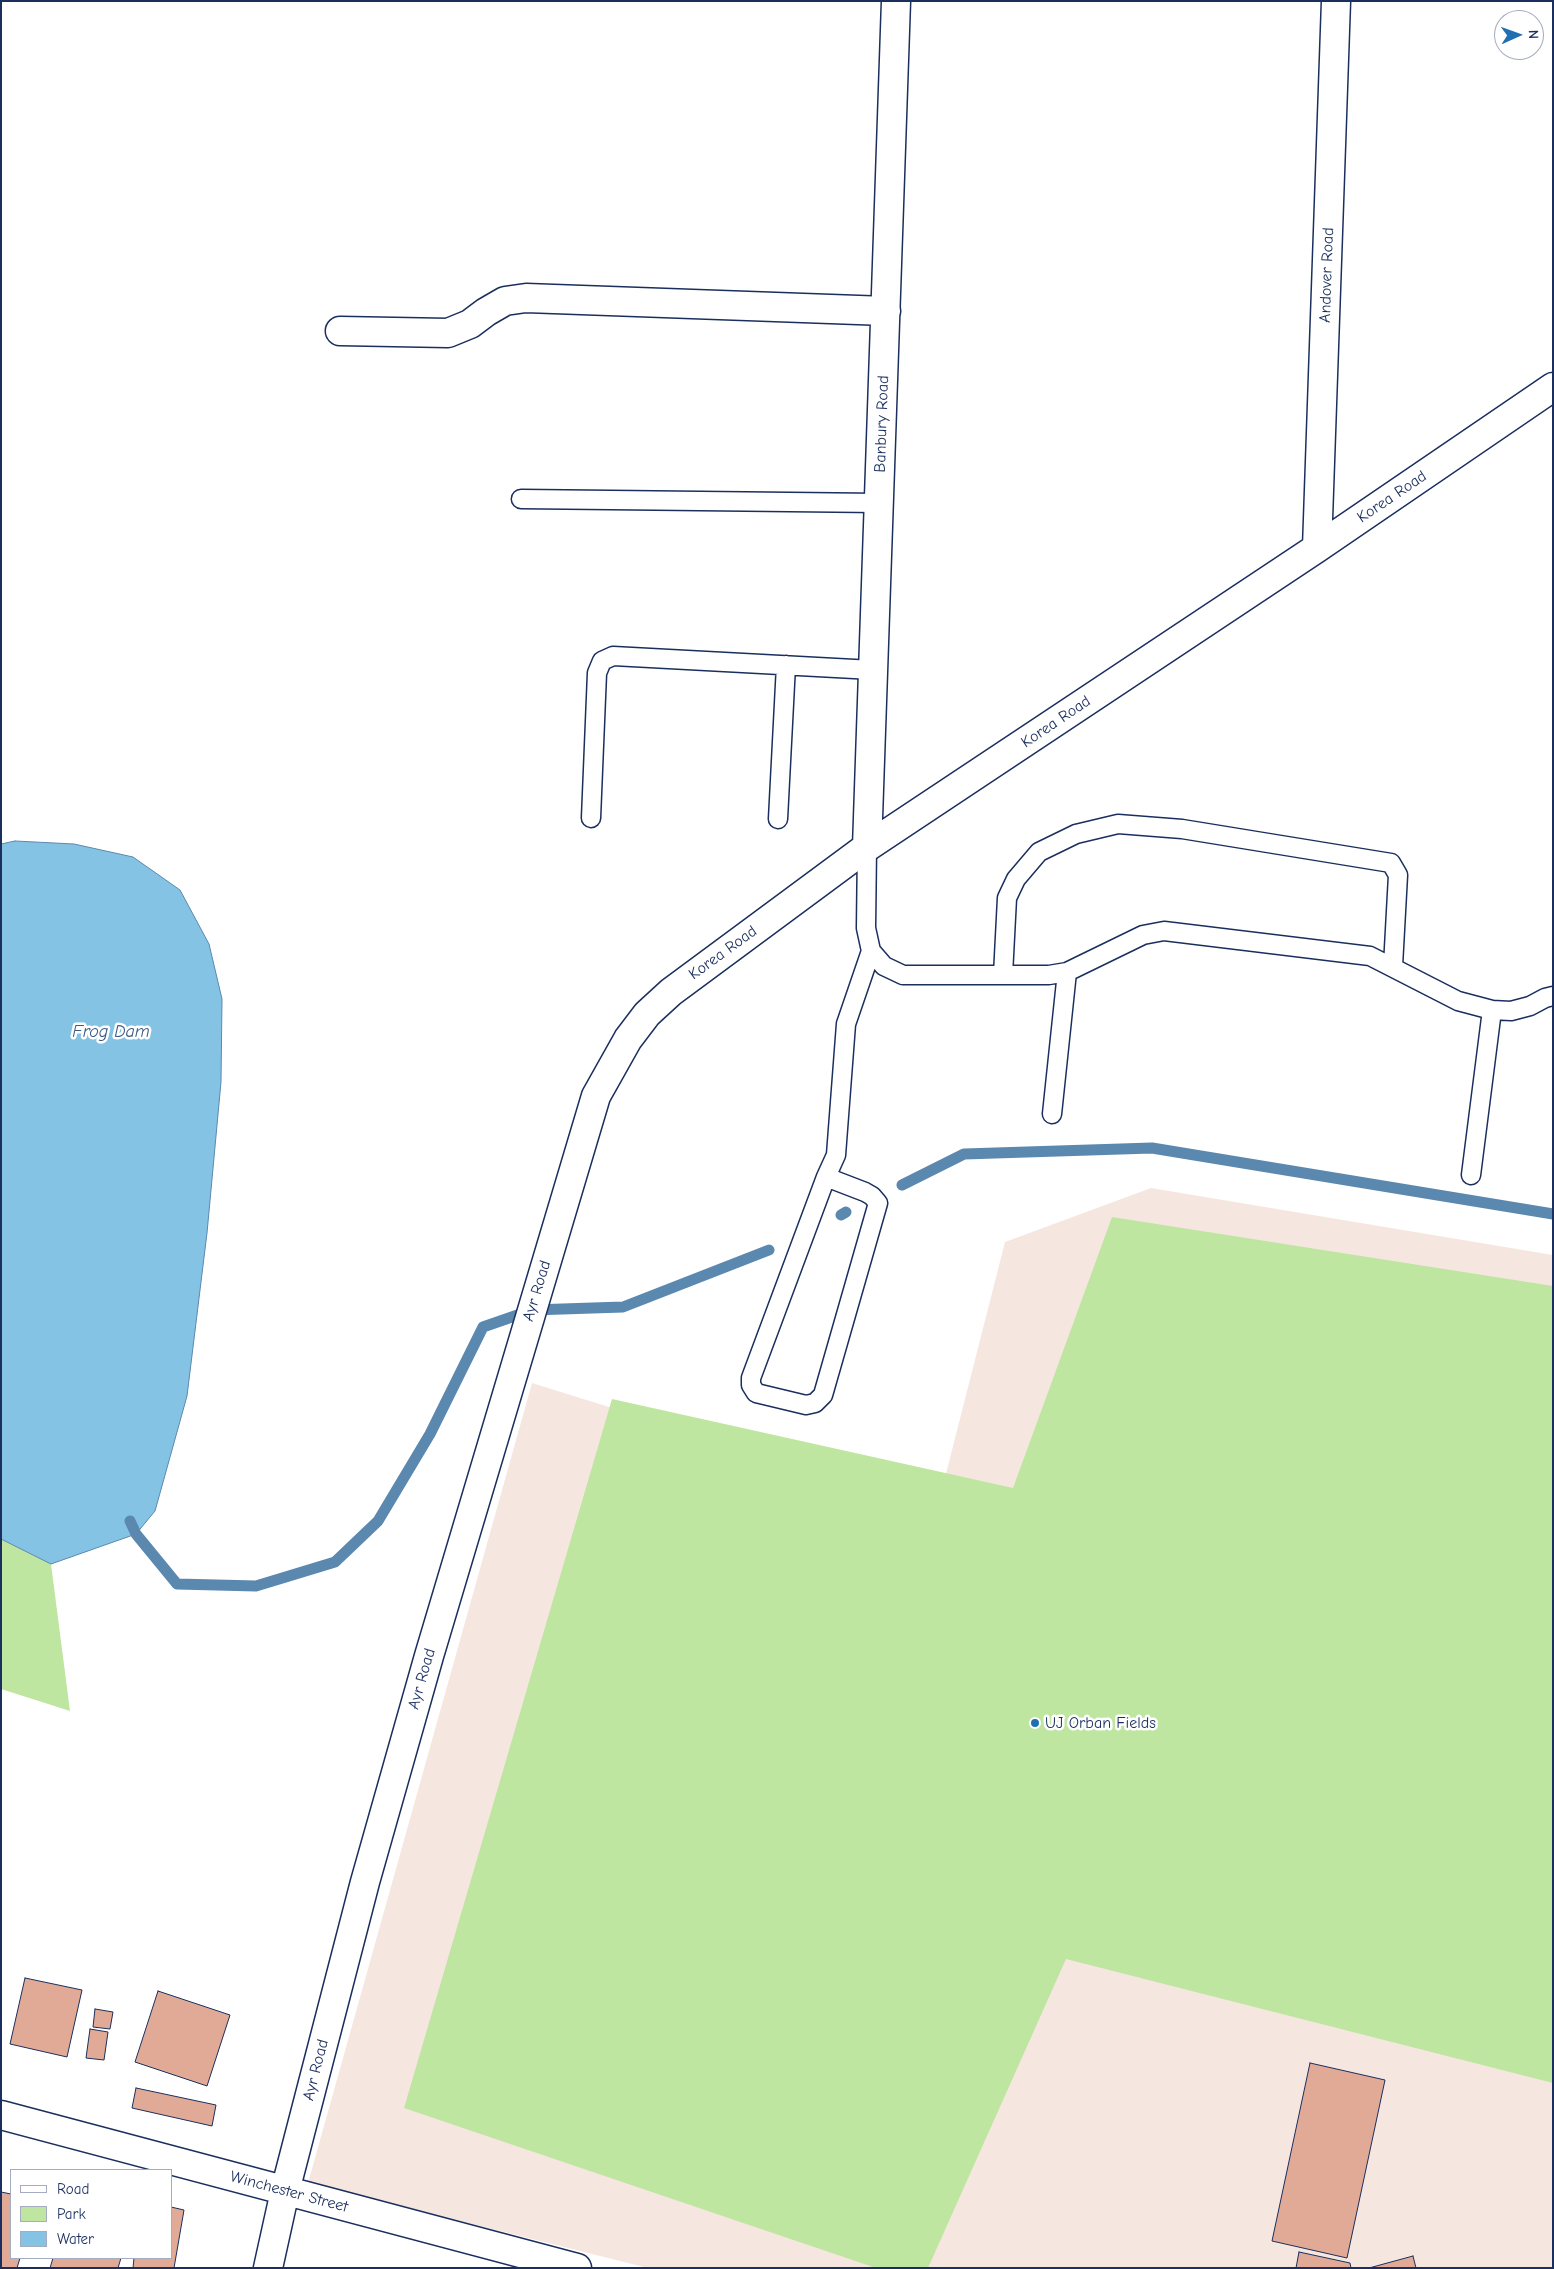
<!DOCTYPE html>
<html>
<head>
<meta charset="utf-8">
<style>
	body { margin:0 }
	#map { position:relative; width:1554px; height:2269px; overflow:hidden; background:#fff; font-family:"Comic Neue",sans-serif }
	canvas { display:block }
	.frame { position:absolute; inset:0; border:2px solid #1b2f5e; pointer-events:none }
	.legend { position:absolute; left:10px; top:2169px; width:162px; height:90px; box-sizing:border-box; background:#fff; border:1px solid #a4acbf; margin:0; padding:6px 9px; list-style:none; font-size:15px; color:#1b2f5e }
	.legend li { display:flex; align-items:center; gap:10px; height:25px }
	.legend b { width:25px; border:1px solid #a4acbf }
	.north { position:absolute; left:1494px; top:10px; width:50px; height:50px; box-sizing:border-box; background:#fff; border:1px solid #a4acbf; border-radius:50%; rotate:88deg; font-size:14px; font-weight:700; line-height:20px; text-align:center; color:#1b2f5e }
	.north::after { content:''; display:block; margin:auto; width:18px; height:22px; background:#1f6fb2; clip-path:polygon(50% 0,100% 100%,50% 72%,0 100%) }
</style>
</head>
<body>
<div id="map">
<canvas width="1554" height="2269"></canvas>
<div class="frame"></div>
<ul class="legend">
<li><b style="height:6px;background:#fff"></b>Road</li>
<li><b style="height:14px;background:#bee6a1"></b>Park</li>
<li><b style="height:14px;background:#85c3e5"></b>Water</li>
</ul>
<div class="north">N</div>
</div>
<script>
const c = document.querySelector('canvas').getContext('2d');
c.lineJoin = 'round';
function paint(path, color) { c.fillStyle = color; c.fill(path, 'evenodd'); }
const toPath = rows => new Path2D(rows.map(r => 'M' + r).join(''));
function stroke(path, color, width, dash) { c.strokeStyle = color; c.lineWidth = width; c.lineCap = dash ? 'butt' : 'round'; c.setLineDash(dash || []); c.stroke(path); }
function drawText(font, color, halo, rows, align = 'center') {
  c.font = font + ' "Comic Neue",sans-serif'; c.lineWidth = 5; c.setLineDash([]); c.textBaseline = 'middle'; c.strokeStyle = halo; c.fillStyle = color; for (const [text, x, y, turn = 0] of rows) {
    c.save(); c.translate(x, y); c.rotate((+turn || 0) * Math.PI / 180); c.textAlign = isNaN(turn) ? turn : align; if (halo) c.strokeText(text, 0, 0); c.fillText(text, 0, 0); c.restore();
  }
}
const built = toPath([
	[1151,1188,1553,1255,1553,2268,648,2268,308,2183,532,1383,937,1509,1005,1242]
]);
const green = toPath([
	[1112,1217,1553,1286,1553,2083,1066,1959,928,2268,876,2268,404,2108,612,1399,1013,1488],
	[1,1539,51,1564,70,1711,1,1689]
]);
const water = toPath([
	[15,841,74,844,133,857,180,890,209,944,222,999,221,1082,207,1233,187,1396,155,1511,136,1534,51,1564,1,1539,1,844,15,841]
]);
const stream = toPath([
	[902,1185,964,1154,1152,1148,1553,1214],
	[841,1215,846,1212],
	[130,1521,136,1534,177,1584,256,1586,335,1562,378,1521,430,1434,483,1327,532,1310,623,1307,769,1250]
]);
const building = toPath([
	[25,1978,82,1990,67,2057,10,2044,25,1978],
	[158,1991,230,2015,207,2086,135,2062,158,1991],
	[95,2009,113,2012,110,2029,93,2027,95,2009],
	[90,2029,108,2032,104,2060,86,2058,90,2029],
	[1310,2063,1385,2080,1347,2258,1272,2241,1310,2063],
	[136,2088,216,2105,212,2126,132,2108,136,2088],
	[1,2192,11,2194,11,2258,20,2258,17,2268,1,2268,1,2192],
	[171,2207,184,2210,174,2268,133,2268,134,2258,171,2258,171,2207],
	[1299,2252,1350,2263,1351,2268,1296,2268,1299,2252],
	[1413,2256,1416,2268,1369,2268,1413,2256],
	[53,2258,121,2258,118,2268,50,2268,53,2258]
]);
const service = toPath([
	[521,499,879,503],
	[591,818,597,673,602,661,613,656,873,670],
	[778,819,786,665],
	[867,847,866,928,871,951,884,966,903,975,1049,975,1067,972,1143,935,1164,931,1370,956,1458,1001,1492,1010,1511,1011,1530,1006,1545,998,1553,996],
	[1003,975,1007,898,1016,879,1039,852,1076,834,1118,824,1182,829,1391,863,1398,875,1393,966],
	[1052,1114,1067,972],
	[1471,1175,1492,1010],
	[826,1177,865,1192,872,1196,878,1203,823,1395,815,1403,806,1405,756,1393,751,1385,751,1378,826,1177,836,1155,846,1024,871,951]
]);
const minor = toPath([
	[340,331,448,333,470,324,486,312,505,301,526,298,886,311],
	[1317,548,1336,1],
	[867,847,896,1],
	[1,2115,577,2268],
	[268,2268,285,2191,365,1882,429,1656,596,1096,628,1039,647,1014,671,992,867,847,1317,548,1553,387]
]);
const markers = [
	[1035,1723,5,"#1f6fb2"]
];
const streetNames = [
	["Andover Road",1327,275,-88],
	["Banbury Road",882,424,-88],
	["Korea Road",1392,497,-34],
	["Korea Road",1056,722,-34],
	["Korea Road",723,953,-36],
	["Ayr Road",537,1291,-73],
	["Ayr Road",422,1679,-74],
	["Ayr Road",316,2070,-76],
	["Winchester Street",289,2192,15]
];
const poiNames = [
	["UJ Orban Fields",1045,1723]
];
const waterNames = [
	["Frog Dam",111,1032]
];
paint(built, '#f6e6e0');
paint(green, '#bee6a1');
paint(water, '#85c3e5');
stroke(water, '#5b88af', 1);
stroke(stream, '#5b88af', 11);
paint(building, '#e1aa97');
stroke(building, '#1b2f5e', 1);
stroke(service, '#1b2f5e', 21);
stroke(minor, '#1b2f5e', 31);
stroke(service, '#fff', 18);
stroke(minor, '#fff', 28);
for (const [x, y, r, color] of markers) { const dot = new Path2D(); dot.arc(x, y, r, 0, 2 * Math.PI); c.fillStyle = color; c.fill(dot); stroke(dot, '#fff', 2); }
drawText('16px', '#1b2f5e', '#fff', streetNames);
drawText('16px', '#1b2f5e', '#fff', poiNames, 'left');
drawText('italic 18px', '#3b5b86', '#fff', waterNames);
</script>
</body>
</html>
